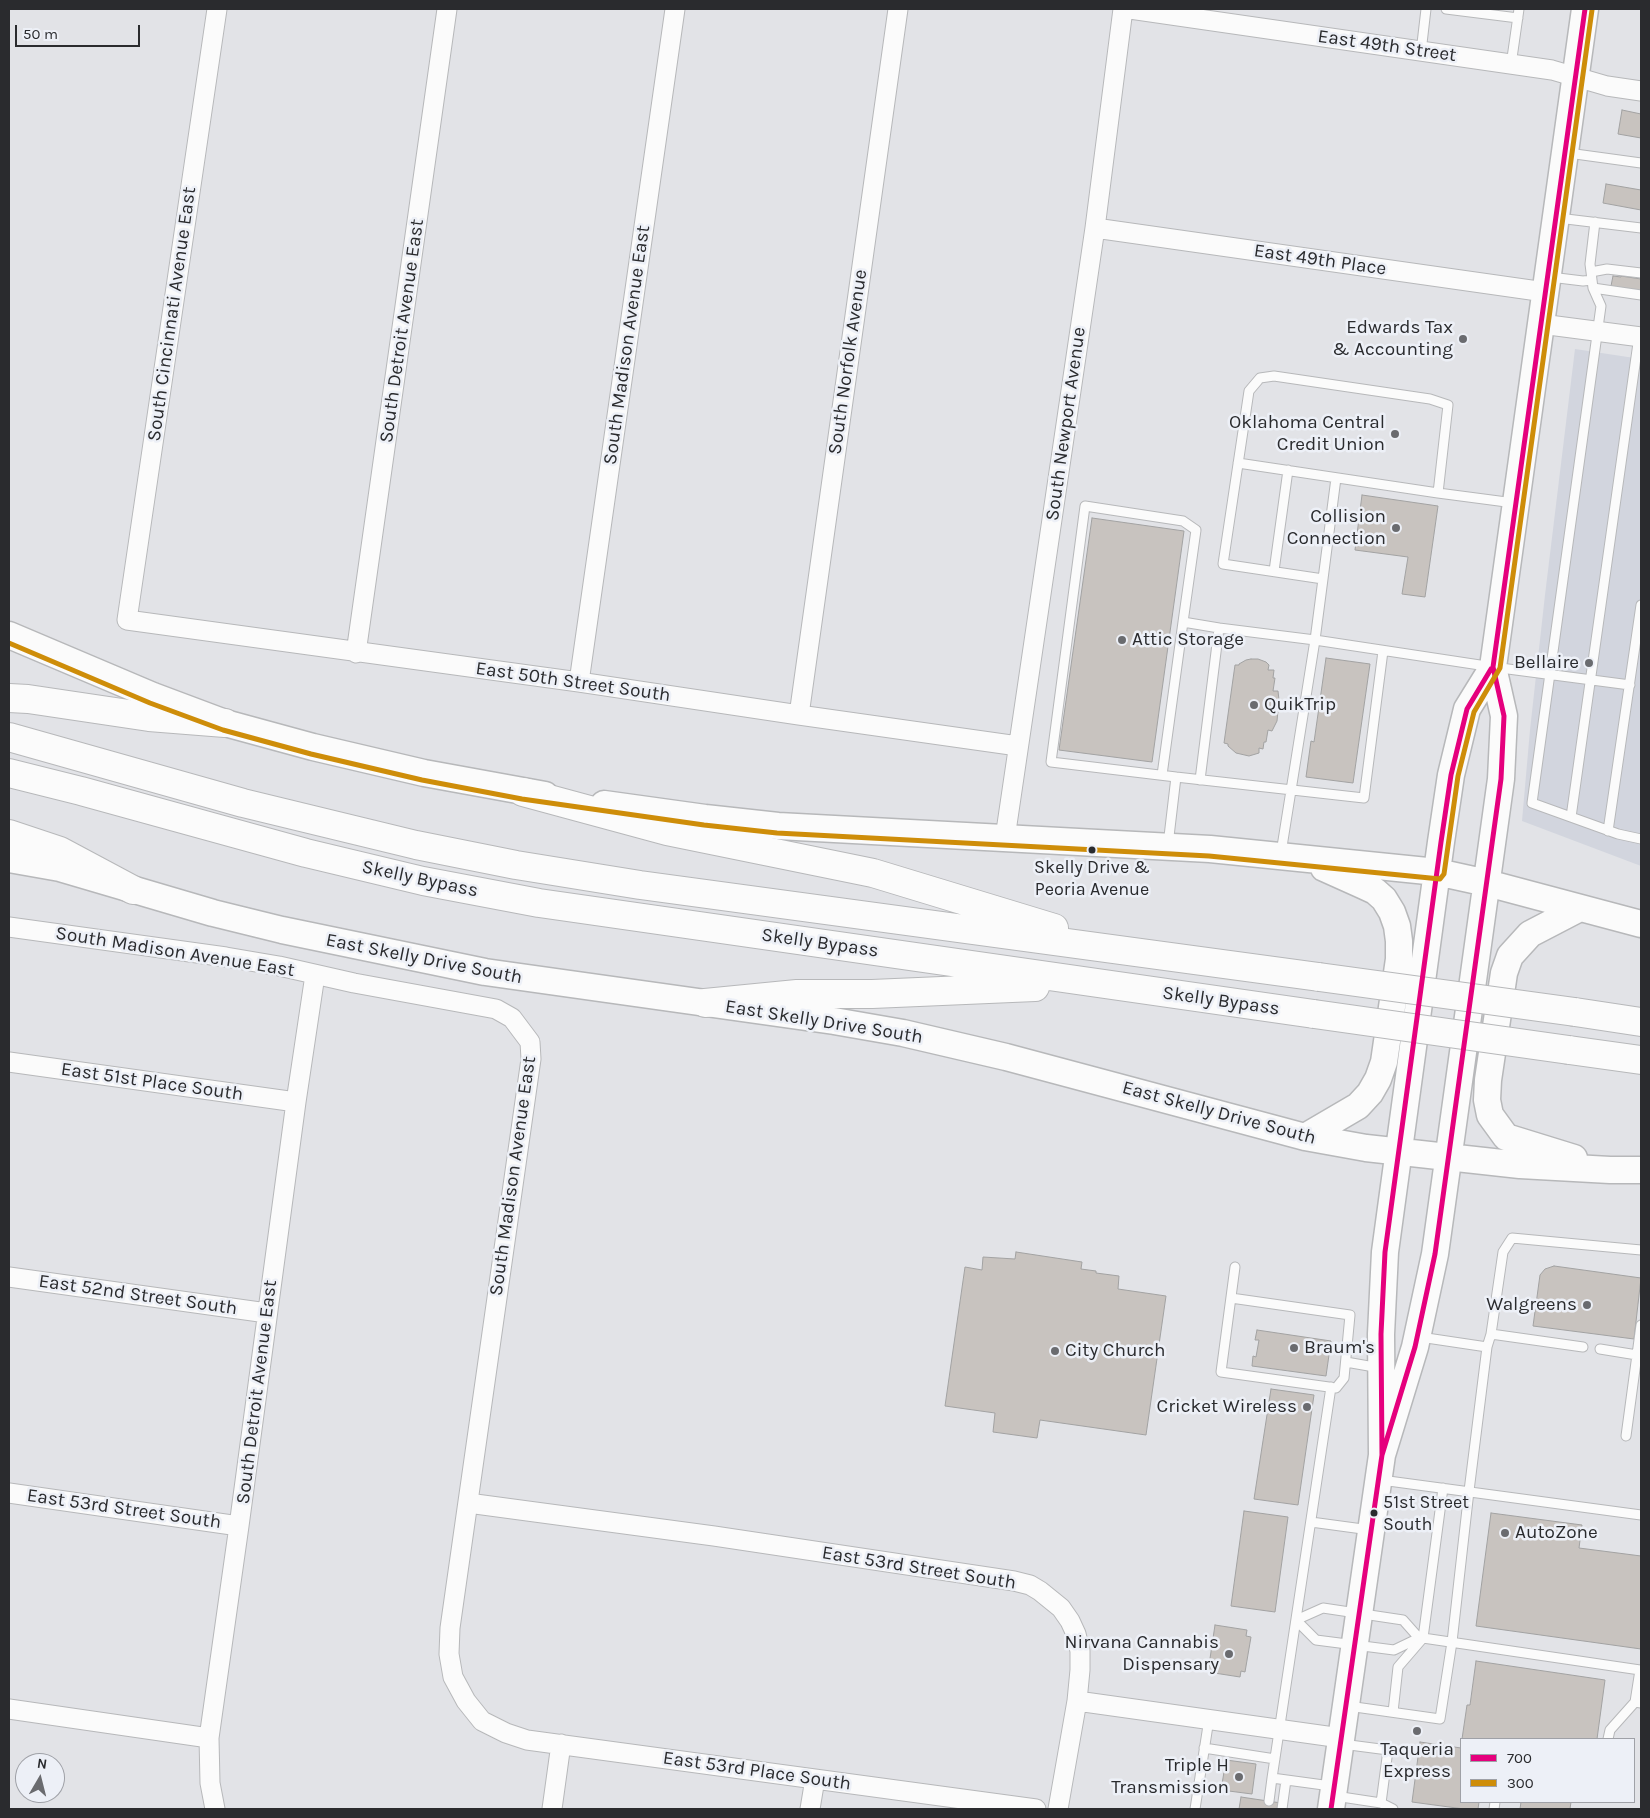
<!DOCTYPE html>
<html>
<head>
<meta charset="utf-8">
<style>
	body { margin:0 }
	#map { position:relative; width:1650px; height:1818px; overflow:hidden; background:#e2e3e7; font-family:Karla,sans-serif }
	canvas { display:block }
	.frame { position:absolute; inset:0; border:10px solid #2a2b2e; pointer-events:none }
	.legend { position:absolute; left:1460px; top:1738px; width:175px; height:65px; box-sizing:border-box; background:#edf0f7; border:1px solid #9fa1a7; margin:0; padding:6px 9px; list-style:none; font-size:15px; color:#2a2b2e }
	.legend li { display:flex; align-items:center; gap:10px; height:25px }
	.legend b { width:25px; border:1px solid #9fa1a7 }
	.north { position:absolute; left:15px; top:1753px; width:50px; height:50px; box-sizing:border-box; background:#edf0f7; border:1px solid #9fa1a7; border-radius:50%; rotate:8deg; font-size:14px; font-weight:700; line-height:20px; text-align:center; color:#2a2b2e }
	.north::after { content:''; display:block; margin:auto; width:18px; height:22px; background:#6a6b6f; clip-path:polygon(50% 0,100% 100%,50% 72%,0 100%) }
	.scale { position:absolute; left:15px; top:25px; width:125px; height:22px; box-sizing:border-box; border:2px solid #2a2b2e; border-top:0; padding-left:6px; font-size:15px; line-height:18px; white-space:nowrap; color:#2a2b2e; -webkit-text-stroke:4px #edf0f7; paint-order:stroke }
</style>
</head>
<body>
<div id="map">
<canvas width="1650" height="1818"></canvas>
<div class="frame"></div>
<ul class="legend">
<li><b style="height:6px;background:#e5007d"></b>700</li>
<li><b style="height:6px;background:#ce8d09"></b>300</li>
</ul>
<div class="north">N</div>
<div class="scale">50 m</div>
</div>
<script>
const c = document.querySelector('canvas').getContext('2d');
c.lineJoin = 'round';
function paint(path, color) { c.fillStyle = color; c.fill(path, 'evenodd'); }
const toPath = rows => new Path2D(rows.map(r => 'M' + r).join(''));
function stroke(path, color, width, dash) { c.strokeStyle = color; c.lineWidth = width; c.lineCap = dash ? 'butt' : 'round'; c.setLineDash(dash || []); c.stroke(path); }
function drawText(font, color, halo, rows, align = 'center') {
  c.font = font + ' Karla,sans-serif'; c.lineWidth = 5; c.setLineDash([]); c.textBaseline = 'middle'; c.strokeStyle = halo; c.fillStyle = color; for (const [text, x, y, turn = 0] of rows) {
    c.save(); c.translate(x, y); c.rotate((+turn || 0) * Math.PI / 180); c.textAlign = isNaN(turn) ? turn : align; if (halo) c.strokeText(text, 0, 0); c.fillText(text, 0, 0); c.restore();
  }
}
const built = toPath([
	[1575,349,1641,359,1641,866,1522,821,1530,730,1545,595]
]);
const building = toPath([
	[1622,110,1641,114,1641,138,1618,134,1622,110],
	[1606,184,1641,190,1641,210,1603,203,1606,184],
	[1613,276,1621,277,1621,276,1641,279,1641,293,1611,286,1613,276],
	[1362,495,1438,506,1425,597,1402,594,1408,557,1355,550,1362,495],
	[1092,518,1184,531,1152,762,1059,750,1092,518],
	[1326,658,1370,664,1353,783,1306,777,1311,741,1314,742,1326,658],
	[1251,659,1258,659,1266,662,1269,665,1268,670,1274,670,1273,678,1275,678,1273,691,1278,691,1279,700,1277,721,1272,731,1268,730,1266,742,1264,742,1263,749,1259,748,1259,753,1249,756,1236,753,1228,746,1228,744,1224,743,1235,665,1239,665,1239,664,1246,660,1251,659],
	[1016,1252,1082,1262,1081,1269,1096,1271,1096,1273,1119,1276,1118,1289,1166,1296,1146,1435,1040,1420,1037,1438,993,1432,995,1413,945,1406,965,1267,982,1270,983,1257,1015,1259,1016,1252],
	[1554,1266,1641,1278,1634,1339,1533,1326,1540,1275,1545,1269,1554,1266],
	[1257,1330,1331,1341,1326,1376,1252,1366,1253,1356,1256,1357,1259,1340,1255,1340,1257,1330],
	[1271,1389,1314,1395,1298,1505,1254,1499,1271,1389],
	[1244,1511,1288,1517,1275,1612,1231,1606,1244,1511],
	[1491,1513,1582,1525,1579,1548,1641,1556,1641,1649,1476,1626,1491,1513],
	[1215,1625,1247,1630,1246,1636,1251,1637,1245,1672,1241,1671,1240,1677,1208,1672,1215,1625],
	[1476,1661,1605,1680,1597,1739,1462,1739,1467,1705,1470,1705,1476,1661],
	[1420,1742,1461,1748,1461,1802,1479,1802,1478,1809,1464,1809,1412,1802,1420,1742],
	[1226,1760,1256,1764,1252,1794,1221,1790,1226,1760],
	[1241,1797,1281,1803,1280,1809,1239,1809,1241,1797],
	[1521,1802,1571,1802,1570,1809,1520,1809,1521,1802]
]);
const lane = toPath([
	[1446,9,1518,18],
	[1421,52,1426,9],
	[1511,65,1519,9],
	[1568,153,1641,163],
	[1558,218,1641,228],
	[1595,222,1590,264,1593,288,1601,306,1532,803,1618,834,1641,839],
	[1591,272,1607,269,1641,273],
	[1550,277,1583,281,1592,280],
	[1593,288,1641,295],
	[1238,463,1438,493],
	[1274,571,1288,470],
	[1323,579,1336,478],
	[1162,775,1183,622],
	[1176,777,1051,762,1085,506,1183,521,1196,530,1183,622,1219,628],
	[1200,780,1219,628,1315,640,1323,579,1223,564,1249,391,1260,378,1274,376,1430,399,1448,405,1438,493,1514,503],
	[1571,817,1639,336],
	[1608,831,1641,605],
	[1168,845,1176,777,1364,798,1383,651],
	[1281,853,1315,640,1493,667,1630,685],
	[1231,1298,1350,1315,1344,1378,1336,1388,1221,1372,1235,1267],
	[1491,1334,1583,1347],
	[1420,1337,1487,1347,1491,1334,1503,1252,1512,1238,1641,1250],
	[1600,1349,1637,1355],
	[1346,1362,1380,1368],
	[1331,1387,1272,1778,1331,1786],
	[1626,1436,1641,1325],
	[1381,1480,1641,1515],
	[1311,1522,1370,1530],
	[1419,1638,1403,1620,1323,1608,1296,1620,1316,1640,1394,1650,1419,1638,1423,1638,1640,1670,1635,1702,1641,1703],
	[1348,1706,1440,1719,1452,1642,1469,1491,1487,1347],
	[1393,1712,1398,1667,1423,1638,1443,1488],
	[1608,1739,1610,1730,1635,1702],
	[1342,1744,1388,1750,1381,1803],
	[1204,1748,1275,1759],
	[1335,1796,1381,1803,1393,1809],
	[1269,1801,1272,1778],
	[1195,1809,1209,1719],
	[1282,1809,1286,1780],
	[1494,1809,1495,1802]
]);
const street = toPath([
	[217,9,127,620,579,682,799,715,1018,746],
	[1130,9,1552,70,1607,86,1641,91],
	[1095,228,1545,292],
	[1541,324,1641,337],
	[356,653,447,9],
	[579,682,675,9],
	[799,715,898,9],
	[1005,838,1095,228,1123,9],
	[9,927,226,957,279,966,354,983,496,1009,512,1018,530,1042,531,1059,450,1628,449,1654,453,1677,466,1701,482,1721,506,1733,527,1740,1036,1809],
	[9,1062,296,1102],
	[9,1277,267,1313],
	[9,1493,239,1526],
	[468,1503,714,1536,1014,1581,1030,1585,1040,1591,1061,1608,1070,1621,1076,1634,1080,1651,1080,1670,1077,1701,1058,1809],
	[1077,1701,1341,1738],
	[9,1709,209,1738],
	[215,1809,210,1783,209,1738,239,1526,296,1102,315,975],
	[552,1809,561,1744],
	[810,1809,815,1779]
]);
const secondary = toPath([
	[9,635,153,696,225,723,313,747,424,773,545,795],
	[604,804,705,818,778,826,1210,849,1437,872,1487,883,1641,924],
	[9,859,60,868,213,913,282,930,485,972,834,1021,903,1033,1006,1057,1305,1137,1366,1148,1520,1165,1610,1170,1641,1170],
	[1305,1137,1358,1106,1370,1093,1378,1079,1384,1062,1399,959,1399,941,1397,926,1392,912,1384,899,1375,891,1362,885,1324,868],
	[1574,1158,1506,1137,1490,1115,1487,1100,1488,1080,1504,973,1510,956,1530,934,1580,908],
	[1382,1455,1415,1347,1435,1254,1501,779,1504,716,1493,667,1585,9],
	[1331,1809,1382,1455,1381,1334,1385,1252,1441,842,1451,775,1467,709,1493,667]
]);
const highway = toPath([
	[9,698,28,699,149,717,225,723],
	[9,737,243,803,416,845,516,865,640,885,1319,977],
	[9,773,81,791,306,853,423,881,539,903,1314,1014],
	[523,792,667,831,873,873,1054,928],
	[9,834,60,851,133,890],
	[705,1003,797,994,872,994,1035,987],
	[1575,1012,1641,1022],
	[1569,1050,1641,1060]
]);
const highwayBridge = toPath([
	[1319,977,1575,1012],
	[1314,1014,1569,1050]
]);
const bus1 = toPath([
	[1382,1455,1415,1347,1435,1254,1501,779,1504,716,1493,667,1585,9],
	[1331,1809,1382,1455,1381,1334,1385,1252,1441,842,1451,775,1467,709,1491,669]
]);
const bus2 = toPath([
	[9,643,150,703,223,730,311,754,422,780,522,799,704,825,777,833,1209,856,1440,879,1444,874,1458,776,1474,712,1500,668,1592,10]
]);
const markers = [
	[1463,339,5,"#6a6b6f"],
	[1395,434,5,"#6a6b6f"],
	[1396,528,5,"#6a6b6f"],
	[1122,640,5,"#6a6b6f"],
	[1589,663,5,"#6a6b6f"],
	[1254,705,5,"#6a6b6f"],
	[1092,850,4.5,"#2a2b2e"],
	[1587,1305,5,"#6a6b6f"],
	[1294,1348,5,"#6a6b6f"],
	[1055,1351,5,"#6a6b6f"],
	[1307,1407,5,"#6a6b6f"],
	[1374,1513,4.5,"#2a2b2e"],
	[1505,1533,5,"#6a6b6f"],
	[1229,1654,5,"#6a6b6f"],
	[1417,1731,5,"#6a6b6f"],
	[1239,1777,5,"#6a6b6f"]
];
const busNames = [
	["Skelly Drive &",1092,868],
	["Peoria Avenue",1092,890],
	["51st Street",1383,1503,"left"],
	["South",1383,1525,"left"]
];
const streetNames = [
	["East 49th Street",1387,46,8],
	["East 49th Place",1320,260,8],
	["South Cincinnati Avenue East",172,314,-82],
	["South Detroit Avenue East",402,331,-82],
	["South Madison Avenue East",627,345,-82],
	["South Norfolk Avenue",848,362,-82],
	["South Newport Avenue",1066,424,-82],
	["East 50th Street South",573,682,8],
	["Skelly Bypass",420,879,12],
	["Skelly Bypass",820,943,8],
	["South Madison Avenue East",175,952,9],
	["East Skelly Drive South",424,959,11],
	["Skelly Bypass",1221,1001,8],
	["East Skelly Drive South",824,1022,9],
	["East 51st Place South",152,1082,8],
	["East Skelly Drive South",1219,1113,15],
	["South Madison Avenue East",513,1176,-82],
	["East 52nd Street South",138,1295,8],
	["South Detroit Avenue East",257,1392,-83],
	["East 53rd Street South",124,1509,8],
	["East 53rd Street South",919,1568,9],
	["East 53rd Place South",757,1771,8]
];
const poiNames = [
	["Edwards Tax",1453,328],
	["& Accounting",1453,350],
	["Oklahoma Central",1385,423],
	["Credit Union",1385,445],
	["Collision",1386,517],
	["Connection",1386,539],
	["Attic Storage",1132,640,"left"],
	["Bellaire",1579,663],
	["QuikTrip",1264,705,"left"],
	["Walgreens",1577,1305],
	["Braum's",1304,1348,"left"],
	["City Church",1065,1351,"left"],
	["Cricket Wireless",1297,1407],
	["AutoZone",1515,1533,"left"],
	["Nirvana Cannabis",1219,1643],
	["Dispensary",1219,1665],
	["Taqueria",1417,1750,"center"],
	["Express",1417,1772,"center"],
	["Triple H",1229,1766],
	["Transmission",1229,1788]
];
paint(built, '#d2d5de');
paint(building, '#c8c3bf');
stroke(building, '#a2a2a2', 1);
stroke(lane, '#b7b8ba', 11);
stroke(street, '#b7b8ba', 21);
stroke(secondary, '#b7b8ba', 29);
stroke(highway, '#b7b8ba', 30);
stroke(lane, '#fbfbfb', 9);
stroke(street, '#fbfbfb', 19);
stroke(secondary, '#fbfbfb', 26);
stroke(highway, '#fbfbfb', 28);
stroke(highwayBridge, '#b7b8ba', 30, []);
stroke(highwayBridge, '#fbfbfb', 28);
stroke(bus1, '#e5007d', 5);
stroke(bus2, '#ce8d09', 5);
for (const [x, y, r, color] of markers) { const dot = new Path2D(); dot.arc(x, y, r, 0, 2 * Math.PI); c.fillStyle = color; c.fill(dot); stroke(dot, '#edf0f7', 2); }
drawText('18px', '#2a2b2e', '#edf0f7', busNames);
drawText('19px', '#2a2b2e', '#edf0f7', streetNames);
drawText('19px', '#2a2b2e', '#edf0f7', poiNames, 'right');
</script>
</body>
</html>
